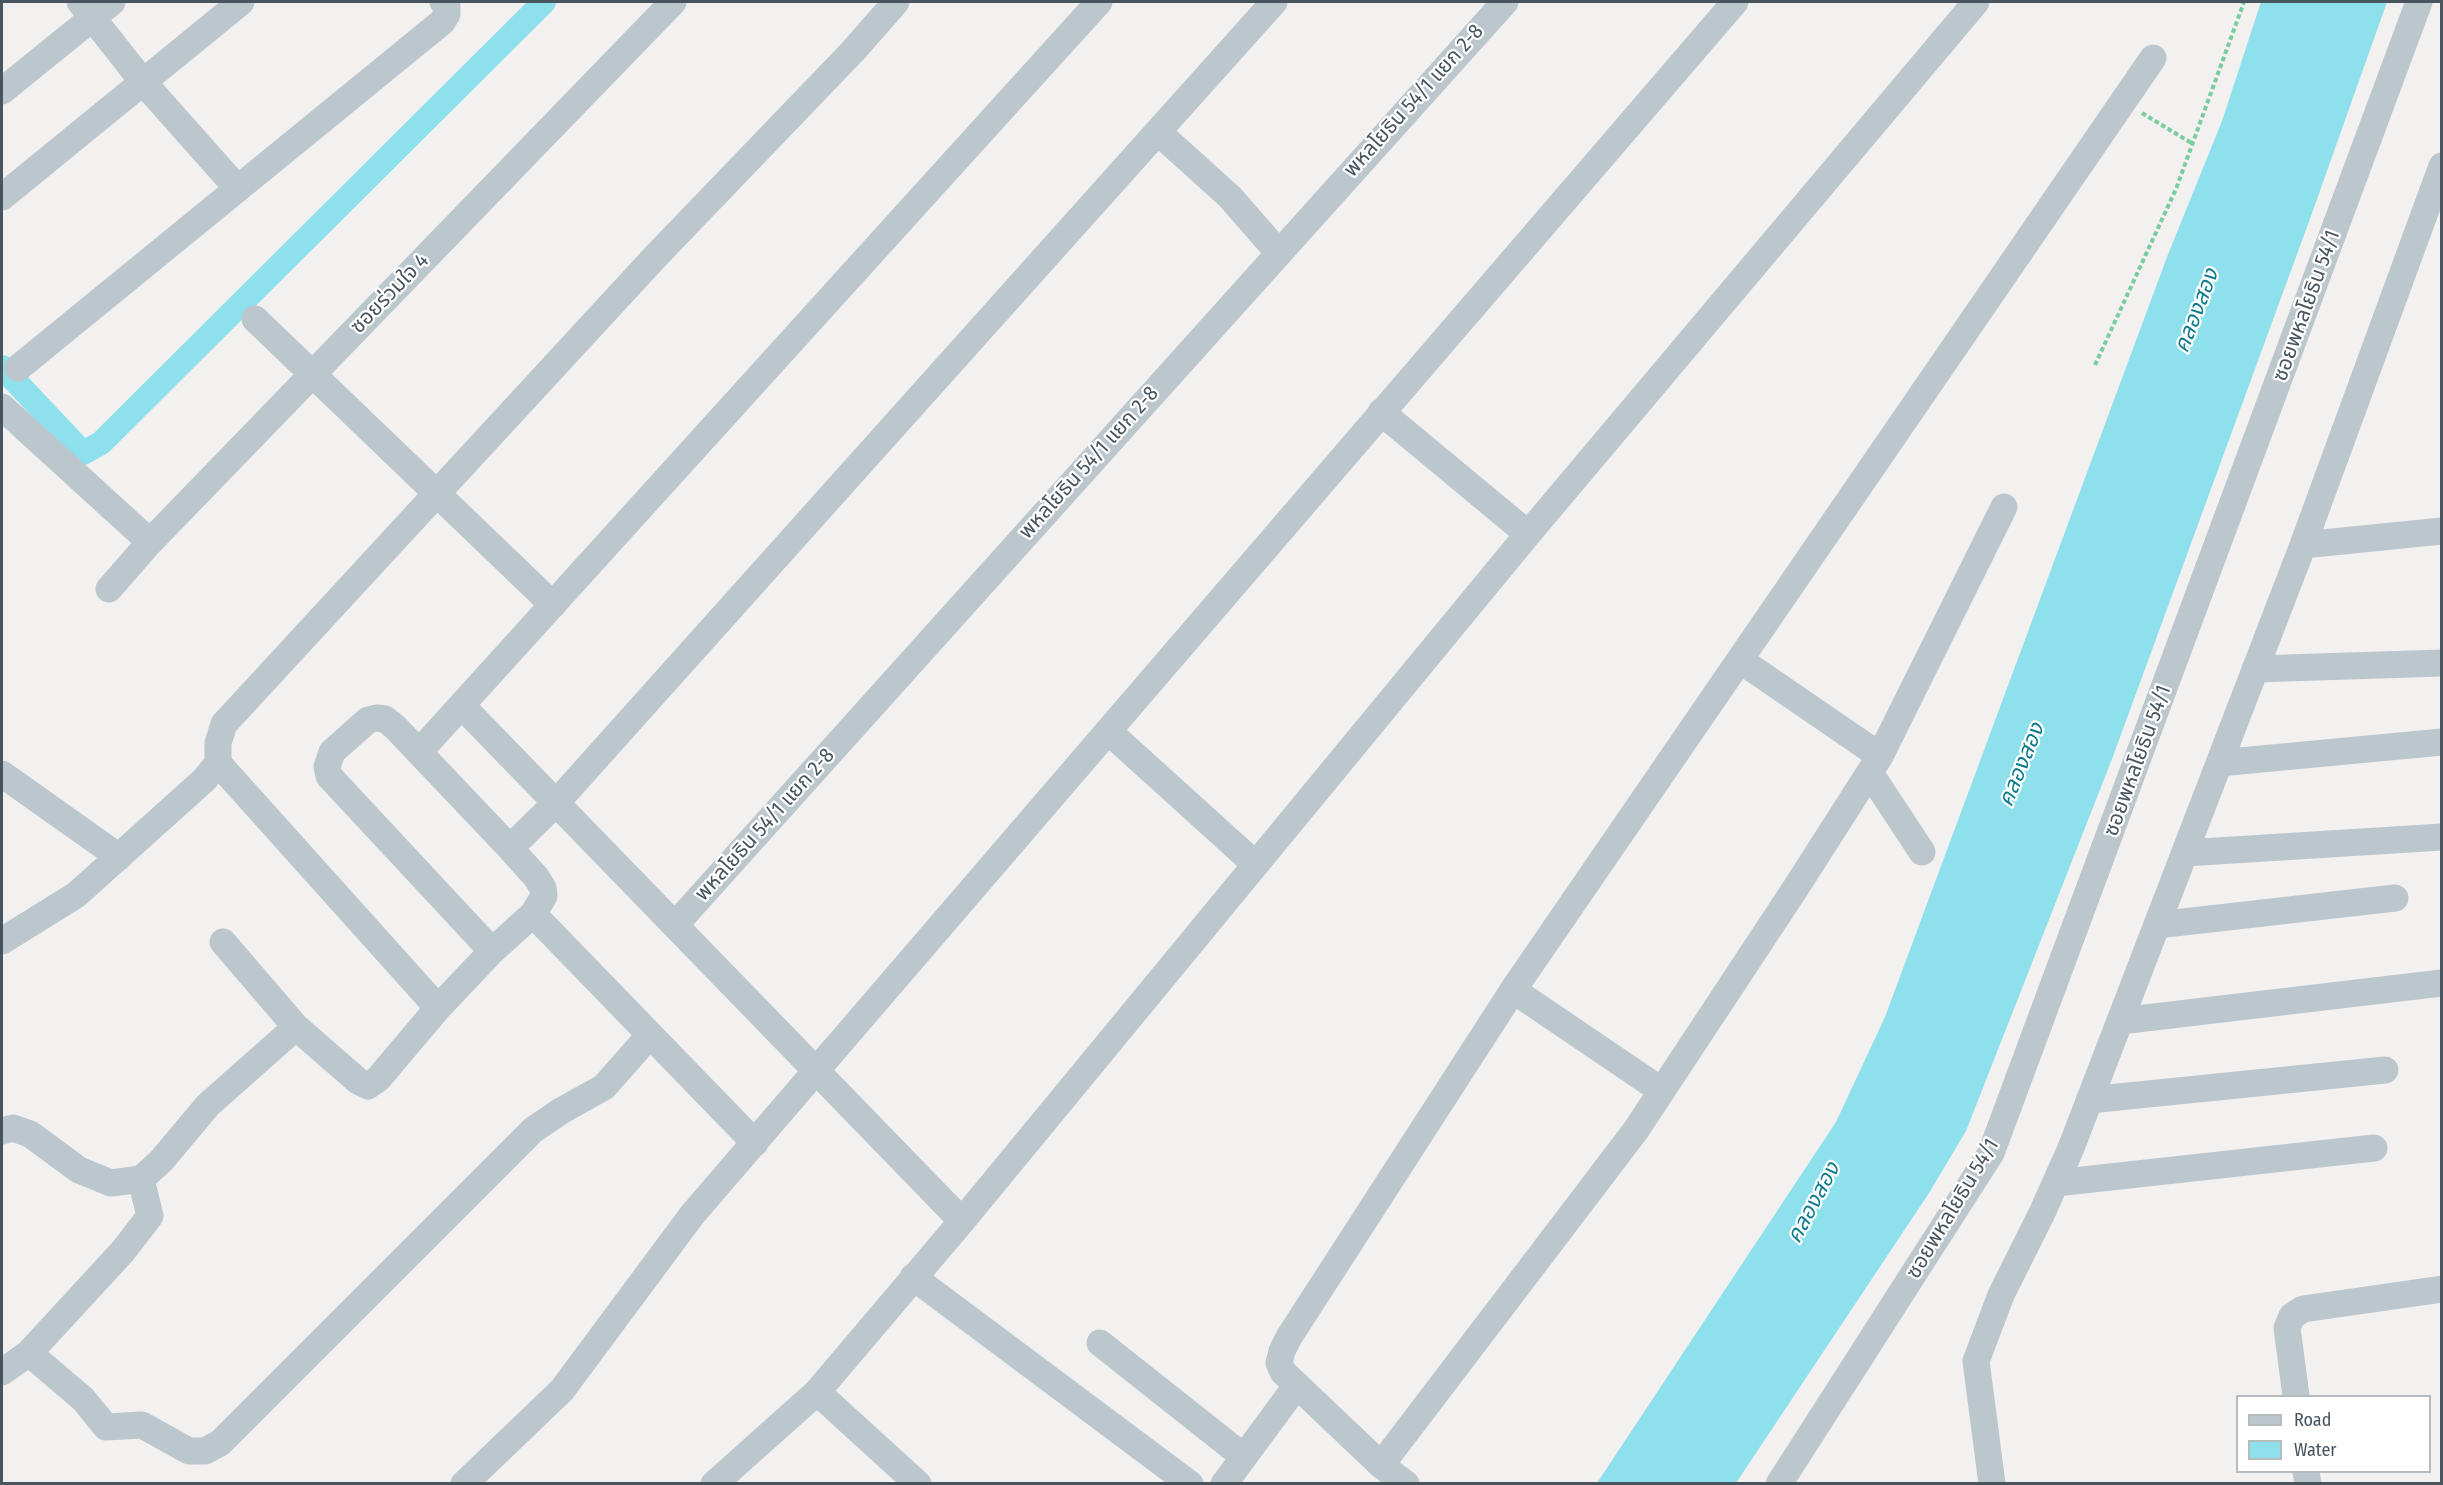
<!DOCTYPE html>
<html>
<head>
<meta charset="utf-8">
<style>
	body { margin:0 }
	#map { position:relative; width:2443px; height:1485px; overflow:hidden; background:#f3f0f0; font-family:"Fira Sans Condensed",sans-serif }
	canvas { display:block }
	.frame { position:absolute; inset:0; border:3px solid #48555e; pointer-events:none }
	.legend { position:absolute; left:2236px; top:1395px; width:195px; height:78px; box-sizing:border-box; background:#fff; border:2px solid #b6bbbf; margin:0; padding:8px 10px; list-style:none; font-size:18px; color:#48555e }
	.legend li { display:flex; align-items:center; gap:12px; height:30px }
	.legend b { width:30px; border:2px solid #b6bbbf }
</style>
</head>
<body>
<div id="map">
<canvas width="2443" height="1485"></canvas>
<div class="frame"></div>
<ul class="legend">
<li><b style="height:8px;background:#bcc6cd"></b>Road</li>
<li><b style="height:16px;background:#8de0ec"></b>Water</li>
</ul>
</div>
<script>
const c = document.querySelector('canvas').getContext('2d');
c.lineJoin = 'round';
function paint(path, color) { c.fillStyle = color; c.fill(path, 'evenodd'); }
const toPath = rows => new Path2D(rows.map(r => 'M' + r).join(''));
function stroke(path, color, width, dash) { c.strokeStyle = color; c.lineWidth = width; c.lineCap = dash ? 'butt' : 'round'; c.setLineDash(dash || []); c.stroke(path); }
function drawText(font, color, halo, rows, align = 'center') {
  c.font = font + ' "Fira Sans Condensed","Noto Sans Thai",sans-serif'; c.lineWidth = 4.5; c.setLineDash([]); c.textBaseline = 'middle'; c.strokeStyle = halo; c.fillStyle = color; for (const [text, x, y, turn = 0] of rows) {
    c.save(); c.translate(x, y); c.rotate((+turn || 0) * Math.PI / 180); c.textAlign = isNaN(turn) ? turn : align; if (halo) c.strokeText(text, 0, 0); c.fillText(text, 0, 0); c.restore();
  }
}
const water = toPath([
	[2261,2,2387,2,2311,216,2112,759,1966,1131,1929,1193,1736,1483,1597,1483,1836,1122,1885,1017,2167,257,2222,121]
]);
const canal = toPath([
	[2,367,83,453,101,443,544,2]
]);
const path = toPath([
	[2142,113,2193,144],
	[2095,365,2176,189,2244,2]
]);
const minor = toPath([
	[80,2,143,82,238,189],
	[2,91,112,2],
	[1158,132,1230,197,1278,252],
	[2,197,241,2],
	[255,319,553,605],
	[18,368,442,22,447,14,447,6,443,2],
	[2,407,150,542],
	[1381,412,1528,534],
	[2303,545,2442,531],
	[109,589,150,542,673,2],
	[1740,660,1880,756],
	[2255,669,2442,663],
	[462,706,962,1221],
	[1108,731,1255,864],
	[419,752,1099,2],
	[218,763,438,1008],
	[2219,763,2442,742],
	[1870,773,1922,852],
	[2,774,119,857],
	[510,848,556,803,1274,2],
	[2185,853,2442,837],
	[533,914,755,1143],
	[675,925,1505,2],
	[2157,925,2395,898],
	[2,941,76,895,204,780,218,763,218,743,224,724,655,257,853,51,896,2],
	[223,942,296,1027],
	[1513,990,1662,1091],
	[2120,1021,2442,983],
	[2089,1100,2385,1070],
	[2,1131,13,1128,30,1134,79,1170,111,1183,141,1179],
	[2056,1183,2374,1148],
	[913,1277,1190,1484],
	[1100,1343,1244,1457],
	[29,1353,83,1399,106,1427,142,1425,189,1451,205,1451,220,1443,533,1130,561,1111,604,1087,649,1036],
	[2,1372,29,1353,123,1251,150,1216,141,1179,161,1161,208,1105,296,1027,358,1081,368,1086,378,1079,438,1008,492,951,533,914,544,896,543,888,536,877,510,848,395,727,385,719,376,718,368,720,332,752,327,767,329,776,492,951],
	[817,1392,918,1484],
	[2296,1396,2287,1328,2292,1316,2303,1309,2442,1289],
	[1381,1465,1636,1130,1795,889,1880,756,2004,507],
	[2306,1472,2308,1484],
	[464,1484,562,1390,692,1215,1735,2],
	[714,1484,817,1392,962,1221,1528,534,1976,2],
	[1224,1484,1297,1385],
	[1406,1484,1381,1465,1283,1372,1279,1363,1282,1351,1289,1337,1513,990,2153,58],
	[1779,1484,1991,1153,2419,2],
	[1992,1484,1976,1361,2001,1295,2042,1213,2071,1148,2303,545,2442,166]
]);
const streetNames = [
	["พหลโยธิน 54/1 แยก 2-8",1414,101,-48],
	["ซอยร่วมใจ 4",390,294,-46],
	["ซอยพหลโยธิน 54/1",2307,306,-70],
	["พหลโยธิน 54/1 แยก 2-8",1089,463,-48],
	["ซอยพหลโยธิน 54/1",2138,761,-70],
	["พหลโยธิน 54/1 แยก 2-8",765,825,-48],
	["ซอยพหลโยธิน 54/1",1953,1209,-59]
];
const waterNames = [
	["คลองสอง",2197,311,-69],
	["คลองสอง",2022,765,-68],
	["คลองสอง",1814,1203,-62]
];
paint(water, '#8de0ec');
stroke(canal, '#8de0ec', 24);
stroke(path, '#78cd9c', 4, [4.5, 3]);
stroke(minor, '#bcc6cd', 27);
drawText('21px', '#48555e', '#fff', streetNames);
drawText('italic 22px', '#0e7c8c', '#fff', waterNames);
</script>
</body>
</html>
